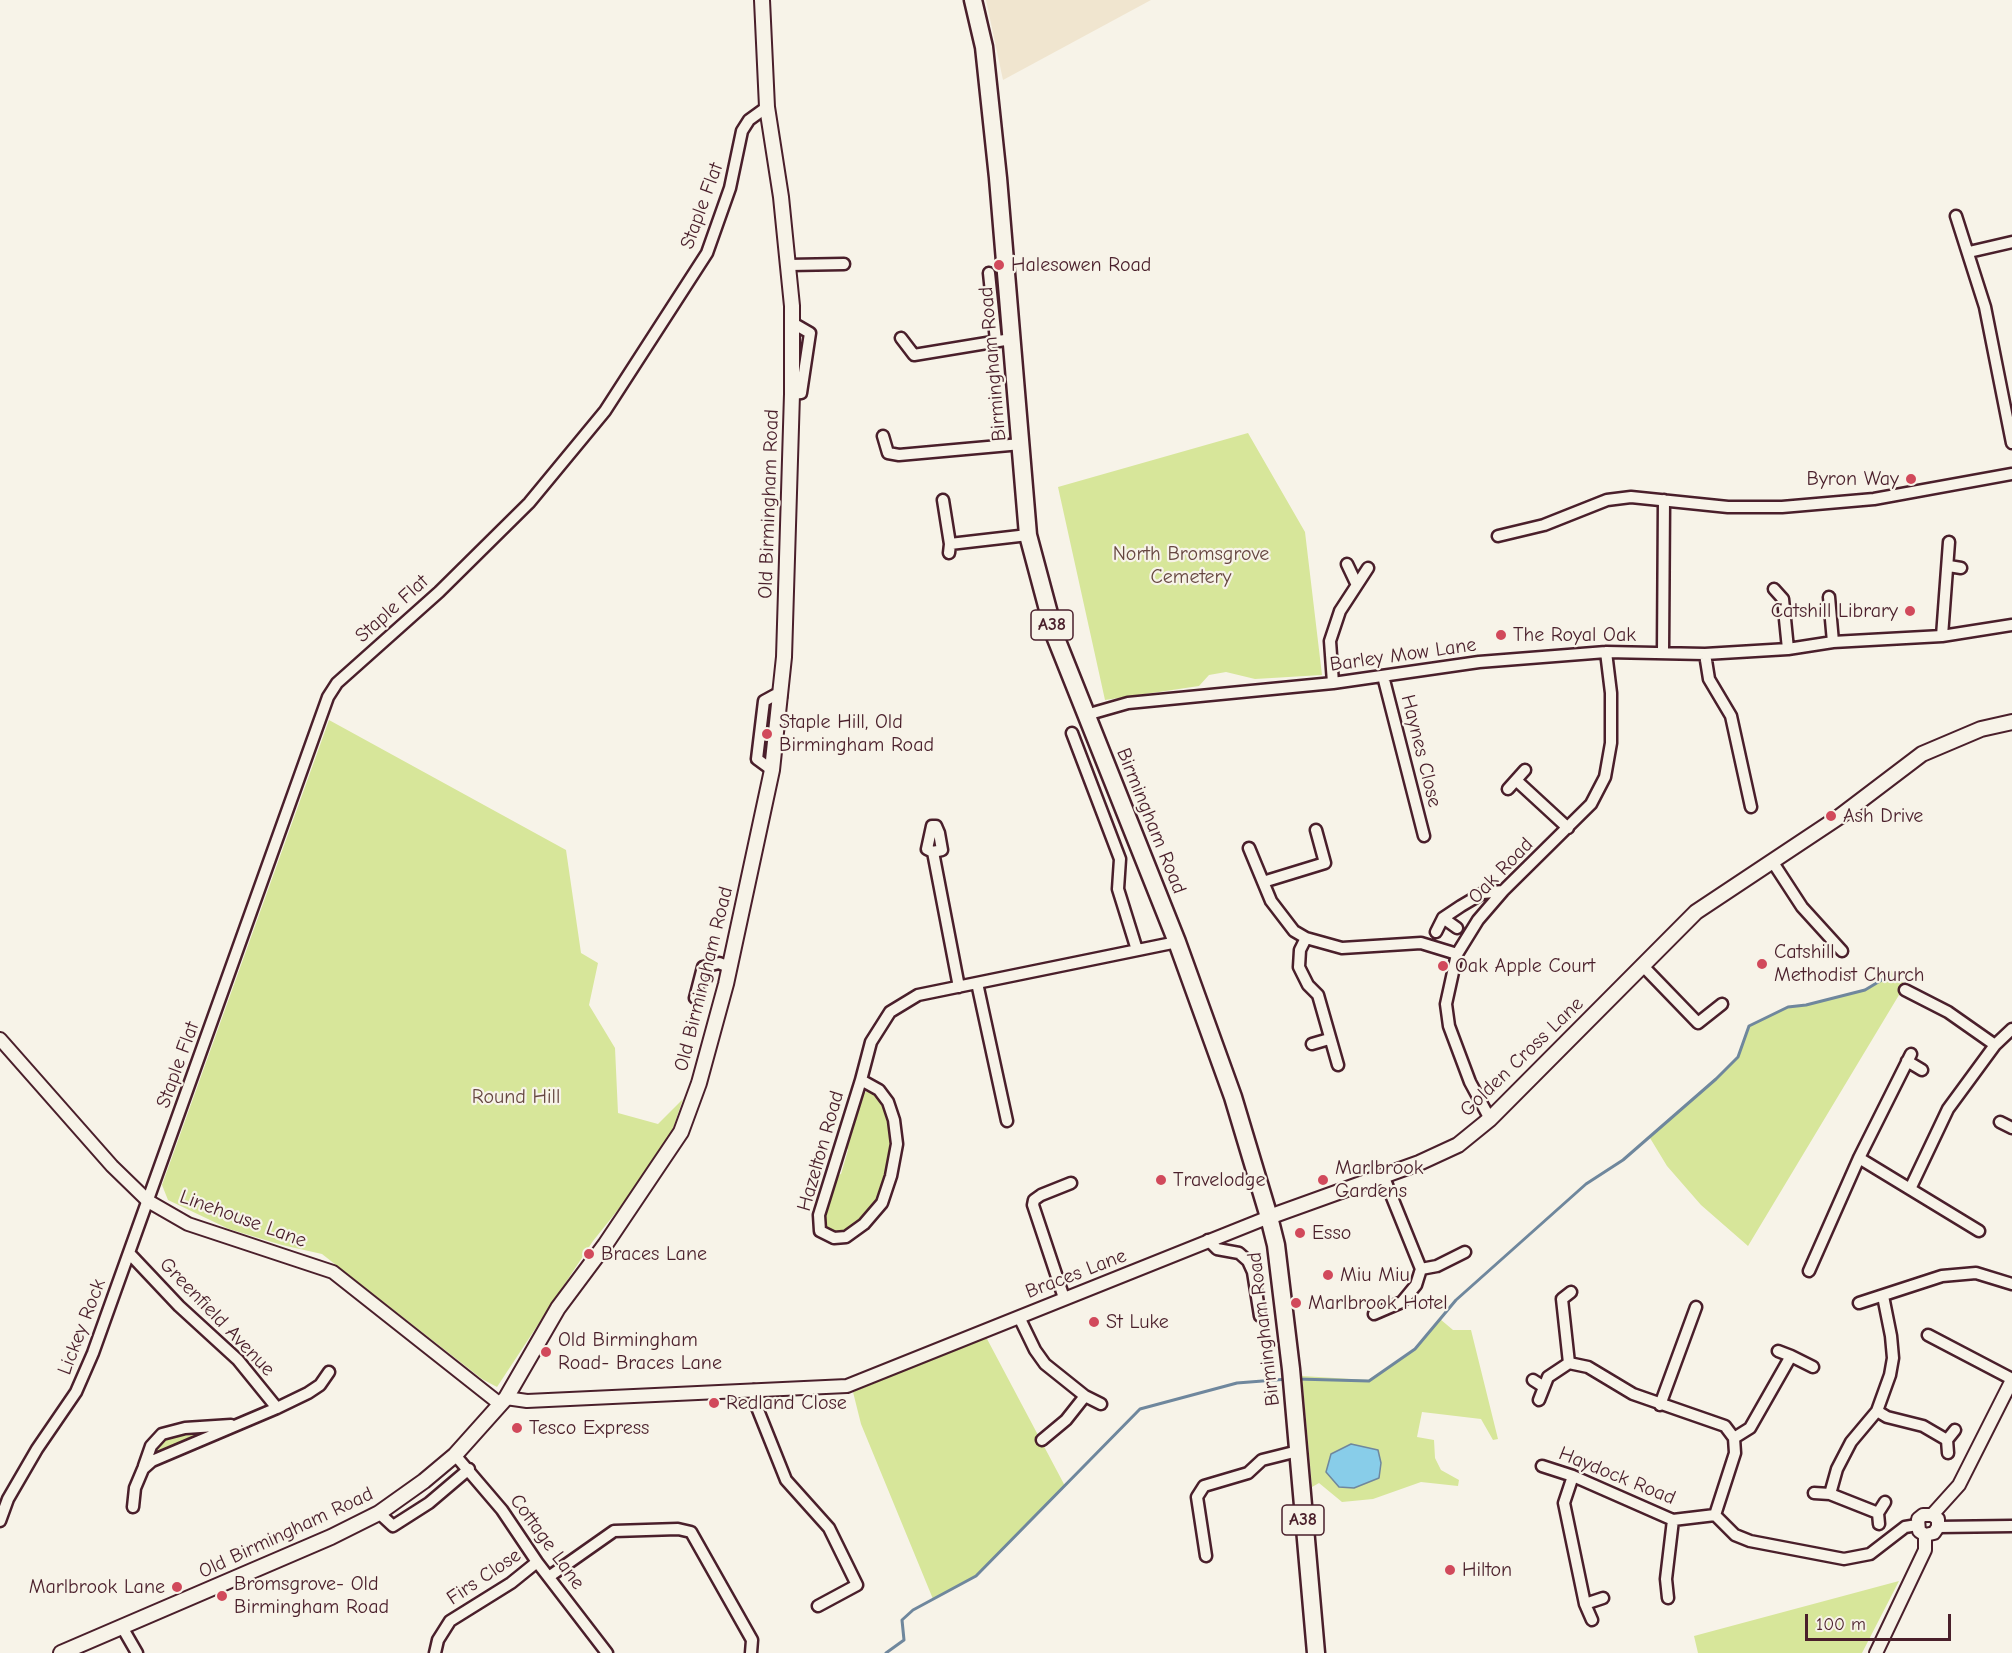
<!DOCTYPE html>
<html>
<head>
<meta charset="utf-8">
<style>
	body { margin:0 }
	#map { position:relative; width:2012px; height:1653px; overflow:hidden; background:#f7f3e8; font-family:"Comic Neue",sans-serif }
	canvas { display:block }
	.scale { position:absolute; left:1805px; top:1614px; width:146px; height:27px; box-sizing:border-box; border:3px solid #4a1f2b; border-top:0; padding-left:8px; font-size:18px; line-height:21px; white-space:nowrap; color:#4a1f2b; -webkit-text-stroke:4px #f7f3e8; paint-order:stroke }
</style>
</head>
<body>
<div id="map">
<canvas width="2012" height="1653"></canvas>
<div class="scale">100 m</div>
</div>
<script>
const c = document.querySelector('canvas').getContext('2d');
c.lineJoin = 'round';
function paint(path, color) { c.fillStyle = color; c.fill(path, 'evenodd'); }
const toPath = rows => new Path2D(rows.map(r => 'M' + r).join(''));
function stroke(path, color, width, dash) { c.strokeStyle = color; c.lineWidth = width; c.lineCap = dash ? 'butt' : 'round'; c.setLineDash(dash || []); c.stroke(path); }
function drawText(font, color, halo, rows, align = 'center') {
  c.font = font + ' "Comic Neue",sans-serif'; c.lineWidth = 4.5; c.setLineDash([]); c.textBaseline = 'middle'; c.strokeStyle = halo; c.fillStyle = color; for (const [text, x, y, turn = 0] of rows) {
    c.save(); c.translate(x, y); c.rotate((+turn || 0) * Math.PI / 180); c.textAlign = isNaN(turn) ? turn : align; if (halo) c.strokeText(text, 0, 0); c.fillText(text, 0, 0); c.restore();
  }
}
const built = toPath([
	[986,0,1151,0,1003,80]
]);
const green = toPath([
	[1248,433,1305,532,1322,675,1255,679,1226,672,1209,675,1199,686,1105,700,1058,487],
	[329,720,566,850,581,953,598,963,589,1005,615,1048,618,1113,658,1124,683,1099,670,1137,645,1176,593,1241,497,1387,482,1379,322,1254,282,1245,229,1229,168,1200,162,1185],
	[1891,970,1905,985,1748,1246,1701,1205,1667,1166,1650,1138,1738,1057,1749,1026,1788,1007,1806,1005,1865,990,1885,978],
	[866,1092,875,1092,887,1107,893,1141,891,1159,878,1202,850,1228,841,1234,836,1234,828,1231,822,1218,836,1176,841,1174,848,1150,845,1144,859,1095],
	[1440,1319,1453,1330,1471,1330,1498,1439,1493,1440,1481,1419,1422,1412,1417,1437,1434,1440,1435,1458,1441,1470,1459,1480,1458,1486,1421,1482,1373,1499,1342,1502,1319,1483,1312,1487,1302,1376,1368,1380,1415,1349],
	[986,1337,1065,1486,976,1576,933,1599,861,1424,853,1392],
	[209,1433,156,1455,154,1449,169,1437],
	[1899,1581,1862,1653,1698,1653,1694,1636]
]);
const water = toPath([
	[1351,1444,1378,1450,1381,1463,1379,1478,1354,1488,1339,1487,1326,1472,1331,1454,1351,1444]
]);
const stream = toPath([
	[1297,1379,1369,1381,1415,1349,1456,1300,1586,1184,1623,1160,1716,1079,1738,1057,1749,1026,1788,1007,1806,1005,1865,990,1885,978],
	[886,1653,904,1640,902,1620,913,1610,976,1576,1140,1409,1237,1383,1288,1379]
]);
const minor = toPath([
	[1956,216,1985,307,2012,443],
	[1969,252,2012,242],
	[789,265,844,264],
	[989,273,996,341],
	[791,322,810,333,801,393,792,394],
	[901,338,914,355,1011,339],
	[883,436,888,453,899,455,1021,444],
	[943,500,950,544,949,553],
	[1498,536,1544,525,1607,500,1631,497,1728,507,1782,507,1874,499,2012,474],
	[950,544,1028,535],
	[1347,564,1356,583],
	[1949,566,1961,568],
	[1774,589,1783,599,1788,649],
	[1829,597,1833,642],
	[1942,636,1949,542],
	[1663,652,1664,500],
	[1705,654,1709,679,1731,716,1751,807],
	[1383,676,1424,836],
	[1333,683,1330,641,1340,611,1368,568],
	[1086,715,1128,703,1333,683,1479,662,1606,652,1705,654,1788,649,1833,642,1942,636,2012,625],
	[1072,733,1120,859,1118,889,1137,950],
	[772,770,757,759,764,701,775,695,781,697],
	[1517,781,1568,828],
	[1508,789,1525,770],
	[1249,848,1271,901,1294,931,1306,938,1342,948,1421,943,1457,954],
	[933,852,942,850,939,833,936,826,932,826,927,849,933,852,959,987],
	[1772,861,1802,907,1842,951],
	[1263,882,1325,863,1316,830],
	[1443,918,1457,928],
	[1436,932,1443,918,1461,906,1483,893,1503,891],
	[1306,938,1300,950,1299,967,1308,985,1318,995,1338,1065],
	[1642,965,1698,1023,1722,1004],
	[977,983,1007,1121],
	[1905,990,1948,1012,1995,1045],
	[695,998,703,967,719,963,729,967],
	[1312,1044,1329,1039],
	[1907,1061,1922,1070],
	[861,1080,819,1215,820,1231,834,1238,846,1237,864,1224,882,1203,891,1176,897,1144,894,1120,888,1102,879,1090,861,1080,871,1042,890,1012,918,995,1177,942],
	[1490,1119,1470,1082,1449,1026,1446,1004,1457,954,1478,920,1503,891,1591,804,1605,777,1611,743,1611,693,1606,652],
	[2000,1122,2012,1128],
	[1859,1158,1979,1231],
	[1383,1175,1421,1269],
	[1910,1189,1948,1109,1995,1045,2012,1029],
	[1208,1240,1217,1249,1239,1253,1248,1261,1253,1272,1260,1316],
	[129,1253,179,1306,238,1360,277,1408,152,1461,143,1469,135,1488,133,1507],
	[1809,1271,1859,1158,1911,1054],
	[1064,1298,1033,1205,1034,1200,1041,1195,1071,1183],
	[1859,1303,1942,1276,1976,1273,2012,1284],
	[1374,1314,1402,1302,1416,1285,1421,1269,1437,1266,1465,1252],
	[1019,1317,1035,1350,1045,1364,1085,1396,1066,1420,1042,1440],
	[1928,1335,2012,1379],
	[1778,1351,1791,1356],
	[1569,1363,1562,1299,1571,1292],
	[1533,1380,1544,1387],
	[754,1390,756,1405,786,1480,829,1528,857,1585,818,1606],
	[1085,1396,1101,1404],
	[1539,1400,1548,1377,1569,1363,1588,1367,1633,1394,1725,1426,1734,1438,1735,1453,1715,1515,1735,1535,1750,1541,1844,1559,1870,1554,1905,1527,1917,1525],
	[1660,1405,1696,1307],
	[277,1408,308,1393,320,1385,329,1372],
	[1877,1411,1887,1417,1923,1426,1947,1440],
	[1734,1438,1750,1428,1791,1356,1813,1367],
	[1948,1453,1947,1440,1955,1430],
	[455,1455,502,1510,537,1562,607,1653],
	[144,1466,151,1446,162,1434,185,1428,231,1425],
	[1542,1466,1573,1476,1673,1520,1715,1515],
	[1573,1476,1564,1503,1585,1604,1592,1620],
	[1814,1493,1830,1494,1878,1513],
	[1830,1494,1837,1469,1851,1442,1877,1411,1890,1375,1893,1358,1891,1336,1883,1296],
	[379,1513,393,1526,429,1503,469,1469],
	[0,1521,8,1499,37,1449,76,1392,93,1353,328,697,337,683,439,592,529,503,605,411,707,253,730,188,742,131,749,120,767,107],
	[1879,1524,1878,1513,1885,1502],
	[1938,1527,2012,1526],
	[1206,1556,1197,1497,1204,1486,1248,1473,1262,1460,1298,1451],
	[550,1576,614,1531,678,1529,691,1532,752,1640,751,1653],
	[1668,1598,1666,1579,1673,1520],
	[1585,1604,1603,1598],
	[122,1627,137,1653],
	[435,1653,438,1640,450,1621,511,1583,537,1562]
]);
const tertiary = toPath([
	[0,1039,112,1166,148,1201,188,1224,333,1272,500,1404],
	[506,1398,527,1401,847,1386,1269,1217],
	[1925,1535,1934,1533,1938,1527,1938,1519,1932,1515],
	[1876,1653,1925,1550,1925,1535,1919,1531,1918,1519,1923,1515,1932,1515,1959,1485,2012,1380]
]);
const secondary = toPath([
	[1269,1217,1419,1163,1458,1145,1490,1119,1696,912,1839,817,1922,754,1981,729,2012,722],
	[61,1653,331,1537,379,1513,424,1481,455,1455,506,1398,558,1308,605,1245,681,1132,699,1083,726,984,772,770,784,657,792,394,792,306,781,197,767,107,762,0]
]);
const trunk = toPath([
	[973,0,984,47,998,178,1028,535,1055,636,1177,942,1233,1097,1269,1217,1276,1245,1291,1369,1316,1653]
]);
const markers = [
	[999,265,6,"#d1495b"],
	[1911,479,6,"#d1495b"],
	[1910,611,6,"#d1495b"],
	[1501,635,6,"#d1495b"],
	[767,734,6,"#d1495b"],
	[1831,816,6,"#d1495b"],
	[1762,964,6,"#d1495b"],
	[1443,966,6,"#d1495b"],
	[1161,1180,6,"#d1495b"],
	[1323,1180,6,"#d1495b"],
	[1300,1233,6,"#d1495b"],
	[589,1254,6,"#d1495b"],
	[1328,1275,6,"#d1495b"],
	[1296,1303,6,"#d1495b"],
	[1094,1322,6,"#d1495b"],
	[546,1352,6,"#d1495b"],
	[714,1403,6,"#d1495b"],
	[517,1428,6,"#d1495b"],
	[1450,1570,6,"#d1495b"],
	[177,1587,6,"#d1495b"],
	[222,1596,6,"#d1495b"]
];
const shields = [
	[1052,625,42],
	[1303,1520,42]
];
const shieldNames = [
	["A38",1052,625],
	["A38",1303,1520]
];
const streetNames = [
	["Staple Flat",702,206,-70],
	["Birmingham Road",993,364,-95],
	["Old Birmingham Road",769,504,-88],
	["Staple Flat",392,609,-42],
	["Barley Mow Lane",1403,655,-8],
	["Haynes Close",1421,751,76],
	["Birmingham Road",1151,821,68],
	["Oak Road",1501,871,-46],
	["Old Birmingham Road",704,979,-76],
	["Golden Cross Lane",1522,1057,-44],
	["Staple Flat",178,1065,-70],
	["Hazelton Road",821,1151,-74],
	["Linehouse Lane",243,1219,20],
	["Braces Lane",1076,1274,-21],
	["Greenfield Avenue",217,1317,46],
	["Lickey Rock",82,1327,-69],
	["Birmingham Road",1264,1329,-97],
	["Haydock Road",1617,1476,22],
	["Old Birmingham Road",286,1533,-25],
	["Cottage Lane",547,1542,54],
	["Firs Close",484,1577,-34]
];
const poiNames = [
	["Halesowen Road",1011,265],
	["Byron Way",1899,479,"right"],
	["Catshill Library",1898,611,"right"],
	["The Royal Oak",1513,635],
	["Staple Hill, Old",779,722],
	["Birmingham Road",779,745],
	["Ash Drive",1843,816],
	["Catshill",1774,952],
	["Methodist Church",1774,975],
	["Oak Apple Court",1455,966],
	["Marlbrook",1335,1168],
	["Gardens",1335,1191],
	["Travelodge",1173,1180],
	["Esso",1312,1233],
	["Braces Lane",601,1254],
	["Miu Miu",1340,1275],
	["Marlbrook Hotel",1308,1303],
	["St Luke",1106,1322],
	["Old Birmingham",558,1340],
	["Road- Braces Lane",558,1363],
	["Redland Close",726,1403],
	["Tesco Express",529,1428],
	["Hilton",1462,1570],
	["Bromsgrove- Old",234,1584],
	["Birmingham Road",234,1607],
	["Marlbrook Lane",165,1587,"right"]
];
const parkNames = [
	["North Bromsgrove",1191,554],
	["Cemetery",1191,577],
	["Round Hill",516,1097]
];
paint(built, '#f0e5cf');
paint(green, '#d7e69a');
paint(water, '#88cde9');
stroke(water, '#6f879d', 1.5);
stroke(stream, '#6f879d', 3);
stroke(minor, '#4a1f2b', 15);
stroke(tertiary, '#4a1f2b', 16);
stroke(secondary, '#4a1f2b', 18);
stroke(trunk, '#4a1f2b', 21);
stroke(minor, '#f7f3e8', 10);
stroke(tertiary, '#f7f3e8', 12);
stroke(secondary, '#f7f3e8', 14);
stroke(trunk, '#f7f3e8', 16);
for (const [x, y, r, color] of markers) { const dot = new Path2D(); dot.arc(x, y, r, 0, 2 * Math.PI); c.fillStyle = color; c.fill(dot); stroke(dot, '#f7f3e8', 2); }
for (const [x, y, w] of shields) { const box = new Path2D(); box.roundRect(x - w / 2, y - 15, w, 30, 4.5); c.fillStyle = '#f7f3e8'; c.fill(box); stroke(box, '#4a1f2b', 1.5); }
drawText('bold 18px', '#4a1f2b', null, shieldNames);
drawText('20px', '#4a1f2b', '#f7f3e8', streetNames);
drawText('20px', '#4a1f2b', '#f7f3e8', poiNames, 'left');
drawText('20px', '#664741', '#f7f3e8', parkNames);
</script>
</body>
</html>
